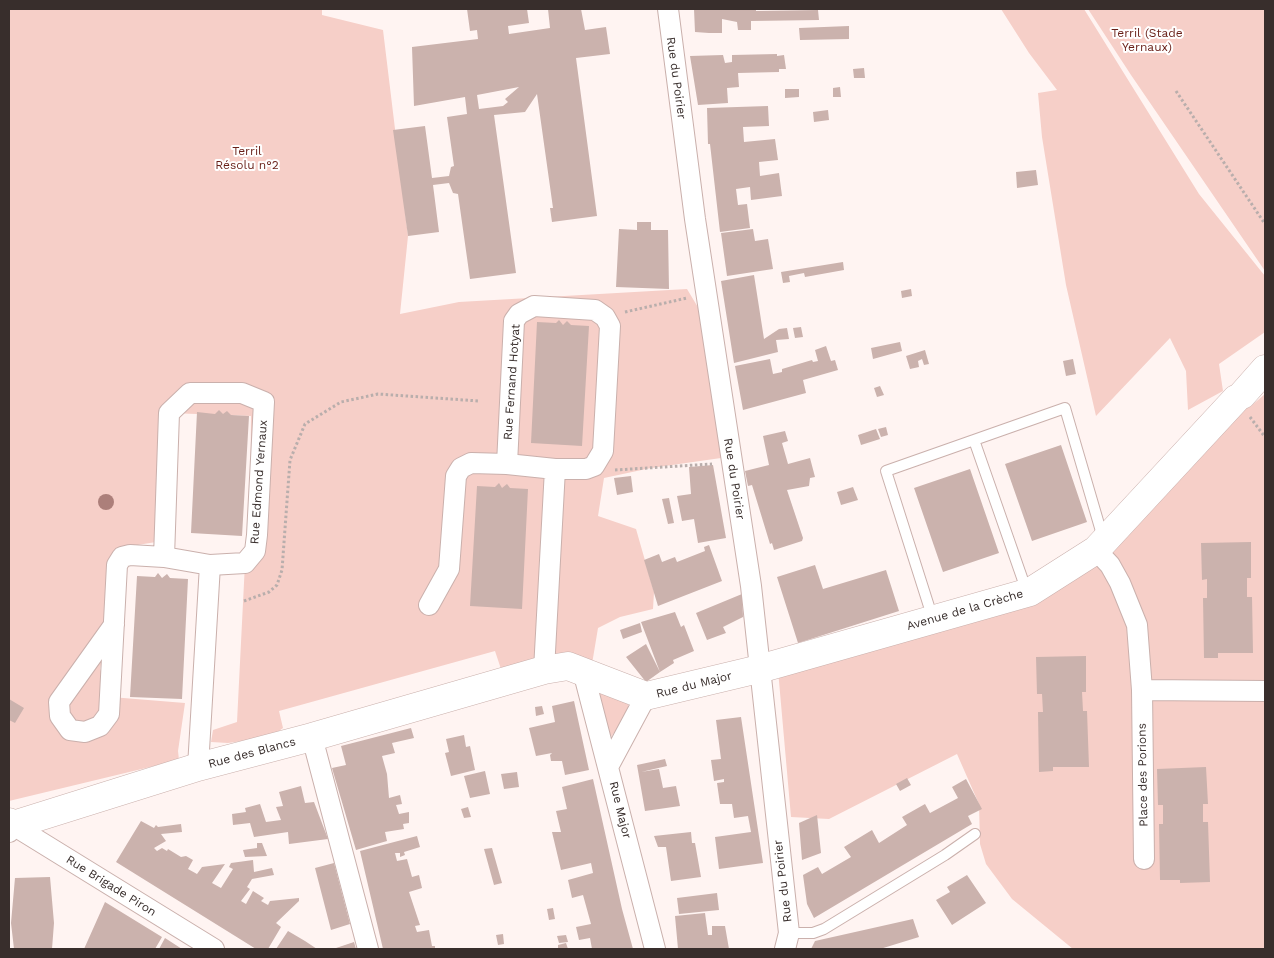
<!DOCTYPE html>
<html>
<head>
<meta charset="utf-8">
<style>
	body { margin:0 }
	#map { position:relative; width:1274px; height:958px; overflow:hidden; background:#fff4f2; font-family:"Work Sans",sans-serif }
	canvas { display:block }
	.frame { position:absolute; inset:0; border:10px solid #382e2c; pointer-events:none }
</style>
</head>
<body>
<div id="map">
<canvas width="1274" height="958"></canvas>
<div class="frame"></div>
</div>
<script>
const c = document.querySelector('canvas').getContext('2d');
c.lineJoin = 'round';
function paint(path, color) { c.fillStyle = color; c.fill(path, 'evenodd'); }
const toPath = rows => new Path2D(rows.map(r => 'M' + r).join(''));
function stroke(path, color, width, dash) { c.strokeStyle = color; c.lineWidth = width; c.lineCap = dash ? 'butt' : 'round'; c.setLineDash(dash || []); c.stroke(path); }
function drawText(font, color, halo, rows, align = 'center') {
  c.font = font + ' "Work Sans",sans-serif'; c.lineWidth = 4; c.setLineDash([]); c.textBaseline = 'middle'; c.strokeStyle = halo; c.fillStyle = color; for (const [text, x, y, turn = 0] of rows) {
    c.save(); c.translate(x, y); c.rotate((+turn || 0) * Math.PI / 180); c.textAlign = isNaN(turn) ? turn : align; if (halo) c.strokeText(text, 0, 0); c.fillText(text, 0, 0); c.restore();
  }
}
const green = toPath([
	[9,9,322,9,322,15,383,30,408,236,400,314,459,302,687,289,702,314,721,458,651,468,604,478,598,516,636,529,654,592,653,609,620,617,598,628,592,664,502,672,495,651,279,711,283,728,271,737,228,743,211,742,213,730,237,722,245,563,250,545,251,416,169,413,156,542,131,546,107,634,100,669,111,697,185,703,178,751,179,760,9,801],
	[1001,9,1084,9,1199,194,1265,276,1265,332,1219,364,1223,391,1188,410,1186,371,1170,338,1096,416,1066,285,1042,137,1038,93,1057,90,1029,53],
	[1088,9,1265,9,1265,271,1131,75],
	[1265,394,1265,949,1073,949,1012,899,986,864,980,844,979,804,957,754,829,819,791,817,778,670,1074,572,1248,403,1251,406],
	[587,686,628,694,628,716,604,745]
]);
const building = toPath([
	[467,9,527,9,529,23,508,26,509,34,550,28,548,9,581,9,585,30,606,27,610,54,576,58,597,216,552,222,550,208,553,208,537,94,525,112,494,115,516,273,470,279,458,194,453,193,449,183,433,185,439,232,408,236,393,130,425,126,432,178,449,176,451,167,454,166,447,117,467,114,465,97,414,106,412,47,478,39,477,30,470,31],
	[519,87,505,99,508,102,503,106,479,109,477,95],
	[694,9,756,9,756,11,818,10,819,20,751,21,751,30,738,30,737,22,722,19,722,33,709,33,695,32],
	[849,26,849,39,800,40,799,28],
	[777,54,777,56,784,55,786,69,779,69,779,72,738,73,739,87,727,88,728,103,698,105,690,56,723,55,725,63,732,62,732,55],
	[864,68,865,78,854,78,853,69],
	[840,87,841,97,833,97,833,88],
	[785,89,799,89,799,97,785,98],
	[768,106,769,126,743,127,744,142,775,139,778,160,759,162,760,176,779,173,782,196,751,200,750,187,736,189,738,205,747,204,750,228,720,232,710,144,708,144,707,108],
	[828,110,829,120,814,122,813,112],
	[1036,170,1038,185,1017,188,1016,172],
	[637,222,651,222,651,230,668,230,669,289,616,287,619,229,637,230],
	[753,229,755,241,768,239,773,269,727,276,721,233],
	[843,262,844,270,805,277,804,273,789,276,790,282,783,283,781,272],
	[754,275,764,339,779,329,787,328,789,339,776,340,778,352,734,363,721,281],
	[911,289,912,296,902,298,901,291],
	[559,320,563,325,567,321,571,325,589,326,582,446,531,443,537,322,556,323],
	[801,327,803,337,795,338,793,328],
	[900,342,902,351,873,359,871,348],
	[826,346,831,361,835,360,838,370,803,380,806,393,743,410,735,366,770,359,773,374,782,372,782,369,812,360,813,362,818,361,815,350],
	[925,350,929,364,924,365,922,359,918,361,919,367,910,369,906,356],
	[1073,359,1076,374,1066,376,1063,361],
	[880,386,884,395,877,397,874,388],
	[219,410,223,414,227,411,231,415,249,416,242,536,191,533,197,412,215,414],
	[886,427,888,435,881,437,878,429],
	[876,429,880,439,861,445,858,435],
	[785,431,788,441,782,443,788,464,810,458,815,477,810,478,809,486,787,490,803,538,802,541,774,550,772,543,770,544,752,485,748,486,745,471,769,465,763,436],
	[1061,445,1087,522,1032,541,1005,464],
	[713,465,726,538,698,543,694,519,682,521,677,496,691,494,689,467],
	[970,469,999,553,943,572,914,488],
	[631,476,633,492,617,495,614,478],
	[499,483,502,488,507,484,510,488,528,489,522,609,470,606,477,486,495,487],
	[853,487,858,500,841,505,837,492],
	[669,498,674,523,668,524,662,499],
	[1251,542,1251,578,1247,578,1247,597,1252,597,1253,653,1218,653,1218,658,1204,658,1203,598,1207,598,1207,579,1202,580,1201,543],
	[709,545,722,581,658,606,644,560,659,554,662,562,675,557,677,562,705,551,704,547],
	[815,565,823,589,886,570,899,611,798,643,777,577],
	[158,573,162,578,167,574,170,578,188,579,182,699,130,697,137,576,155,577],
	[742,594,743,617,723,627,726,633,707,640,696,613],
	[675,612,681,627,684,625,694,651,673,660,674,663,660,672,641,622],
	[640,623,642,632,623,639,620,630],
	[646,644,660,672,646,682,626,657],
	[1086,656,1086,692,1082,692,1083,711,1087,711,1089,767,1053,767,1053,771,1039,772,1038,712,1043,712,1042,694,1037,694,1036,657],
	[9,699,24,708,15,723,9,720],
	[574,701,589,770,565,775,562,761,551,761,550,755,552,753,536,756,529,728,555,722,552,706],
	[542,706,544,714,536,716,535,707],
	[741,717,763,863,719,869,715,837,751,832,748,816,734,818,732,804,720,804,717,783,724,782,724,779,714,781,711,760,721,759,716,720],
	[411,728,414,738,392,743,395,753,382,756,387,774,389,798,400,795,402,804,396,805,399,814,409,812,409,823,403,824,404,829,385,832,387,841,356,850,332,768,346,765,341,746],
	[464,735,466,747,470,746,475,770,451,776,445,753,449,752,446,739],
	[665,759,667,766,641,772,659,769,663,788,676,786,680,806,645,811,637,765],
	[1206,767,1208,804,1203,804,1203,822,1208,822,1210,882,1180,883,1180,880,1160,880,1159,824,1163,824,1163,805,1158,805,1157,769],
	[485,771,490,794,470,798,464,776],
	[517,772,519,787,504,789,501,774],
	[907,778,911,785,900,791,896,784],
	[593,779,622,909,633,949,592,949,590,938,579,940,576,927,591,924,583,895,572,898,568,880,593,873,591,863,561,870,552,832,561,832,556,811,567,809,562,787],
	[966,779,982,809,968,816,972,824,814,918,807,904,803,875,818,867,822,874,851,857,844,847,872,830,879,843,907,825,902,817,925,804,930,813,958,798,952,787],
	[301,786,305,803,314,802,328,839,289,844,288,832,254,837,250,823,233,825,232,814,246,812,245,808,260,804,266,822,281,820,276,807,283,806,279,792],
	[468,807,471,817,464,818,461,809],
	[817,815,821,853,802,860,799,823],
	[141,821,154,828,156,825,158,827,181,824,182,832,161,834,166,841,154,848,157,851,162,848,167,851,168,849,181,857,186,856,193,860,188,869,197,874,202,867,225,864,212,883,221,888,233,869,229,867,231,863,253,860,254,872,272,868,274,875,252,879,247,887,250,889,241,901,246,904,253,891,264,898,261,901,268,905,270,901,299,898,299,901,276,923,281,927,268,949,256,949,116,862],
	[691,832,692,843,695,843,701,877,671,881,666,847,658,847,654,836],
	[417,836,420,847,404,852,405,855,400,857,400,853,395,853,397,861,407,859,412,877,419,875,422,888,409,892,420,925,415,926,417,932,429,930,432,946,435,946,435,949,383,949,360,851],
	[257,843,262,843,267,856,245,857,243,850,257,848],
	[492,848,502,883,494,885,484,849],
	[334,863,350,924,331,930,315,868],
	[967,875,986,903,952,925,936,900,950,892,947,887],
	[50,877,54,923,52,949,14,949,11,923,15,878],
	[717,893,719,910,679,914,677,898],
	[105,902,162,937,155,949,84,949],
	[553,908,555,919,549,920,547,909],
	[705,913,708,935,712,935,712,926,725,926,729,949,678,949,675,916],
	[913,919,919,937,880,949,811,949,815,941],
	[288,931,305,941,317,949,276,949],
	[503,934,504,944,498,945,496,935],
	[566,935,568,942,559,943,557,936],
	[165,938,182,949,159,949],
	[354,942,356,949,333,949],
	[566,943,568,949,558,949,558,945]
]);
const path = toPath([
	[1176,91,1265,224],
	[625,312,687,298],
	[1250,417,1265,437],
	[615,470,712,464],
	[244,601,269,592,277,585,282,570,290,460,305,424,341,402,378,394,479,401]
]);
const lane = toPath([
	[974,440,1027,592],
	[933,619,886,471,1065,408,1103,538],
	[789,933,813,933,824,929,945,855,975,834]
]);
const street = toPath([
	[668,9,695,219,751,586,789,933,785,949],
	[1096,550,1110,565,1120,583,1137,625,1142,690,1265,691],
	[429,605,449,569,456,476,461,468,471,463,507,464],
	[114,625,59,702,60,716,70,730,85,732,100,726,109,714,117,565,122,557,130,555,164,557],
	[544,670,555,469,586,469,594,466,603,451,610,326,605,317,595,310,534,306,519,314,514,321,507,464,555,469],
	[583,671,655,949],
	[1142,690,1144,859],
	[312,737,368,949],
	[609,765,646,696],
	[198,767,210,565,245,563,255,551,257,535,264,402,242,393,190,393,169,413,164,557,210,565],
	[9,832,13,825,214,949]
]);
const secondary = toPath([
	[1242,395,1265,369],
	[9,822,13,825,198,767,312,737,544,670,568,666,646,696,759,669,1030,592,1096,550,1236,399]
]);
const trees = [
	[106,502]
];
const parkNames = [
	["Terril (Stade",1147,33],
	["Yernaux)",1147,47],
	["Terril",247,151],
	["Résolu n°2",247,165]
];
const streetNames = [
	["Rue du Poirier",676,78,82],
	["Rue Fernand Hotyat",512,382,-86],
	["Rue du Poirier",734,479,81],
	["Rue Edmond Yernaux",259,482,-86],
	["Avenue de la Crèche",965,610,-16],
	["Rue du Major",694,685,-14],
	["Rue des Blancs",252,753,-15],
	["Place des Porions",1143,775,-91],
	["Rue Major",620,810,76],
	["Rue du Poirier",783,881,-97],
	["Rue Brigade Piron",111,886,32]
];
paint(green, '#f6cfc8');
paint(building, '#cbb2ad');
stroke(lane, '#cab0ac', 12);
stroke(street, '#cab0ac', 22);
stroke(secondary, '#cab0ac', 29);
stroke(path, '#b9aeac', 3, [2.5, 2.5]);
stroke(lane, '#fff', 10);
stroke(street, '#fff', 20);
stroke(secondary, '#fff', 28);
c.fillStyle = '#ac7f7a';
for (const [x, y] of trees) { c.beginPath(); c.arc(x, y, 8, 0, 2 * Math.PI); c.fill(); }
drawText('12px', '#681f17', '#fff', parkNames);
drawText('12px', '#382e2c', '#fff', streetNames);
</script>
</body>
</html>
